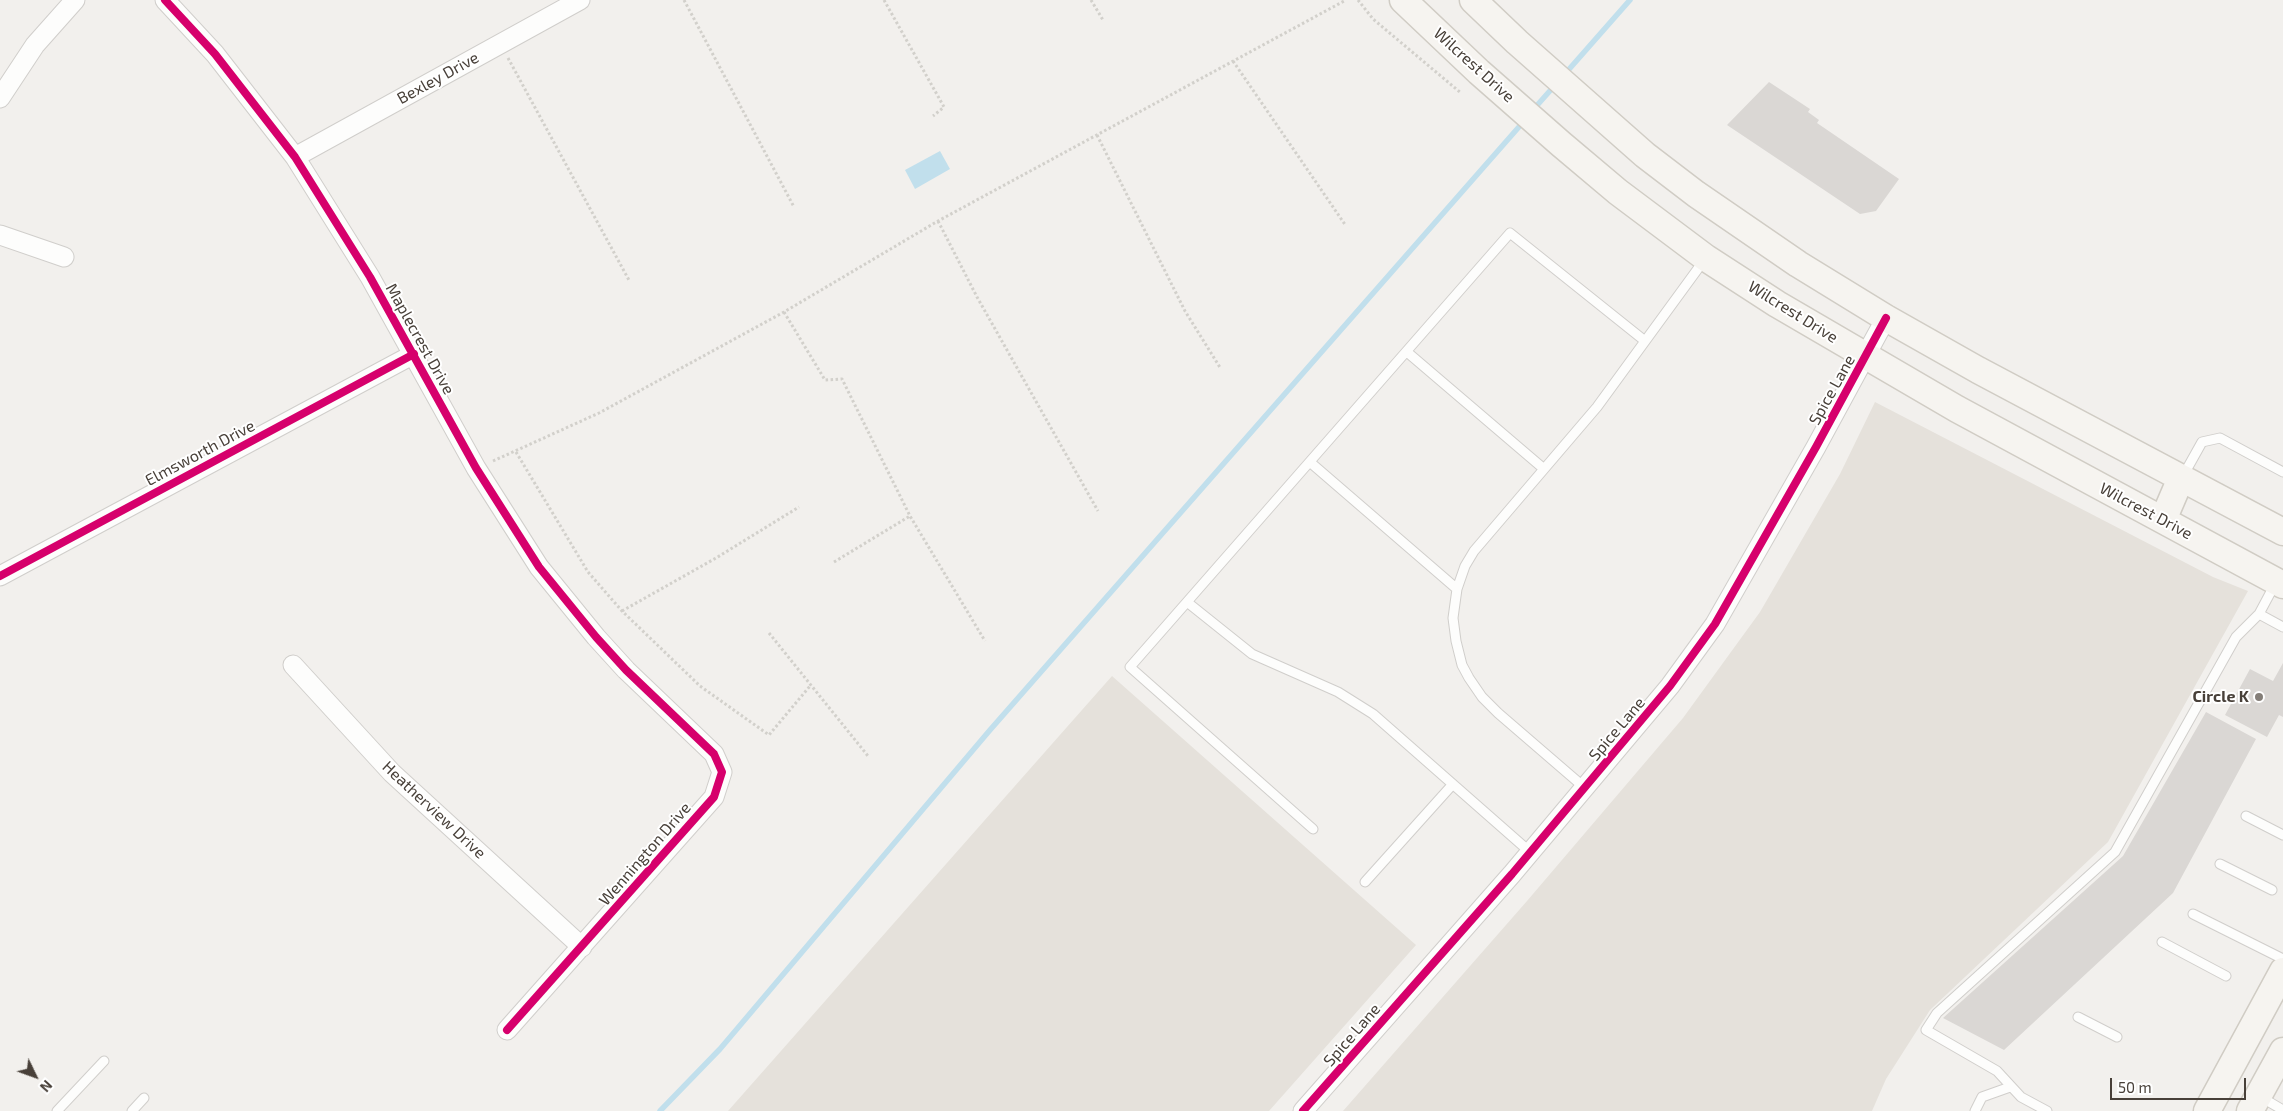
<!DOCTYPE html>
<html>
<head>
<meta charset="utf-8">
<style>
	body { margin:0 }
	#map { position:relative; width:2283px; height:1111px; overflow:hidden; background:#f2f0ed; font-family:"Exo 2",sans-serif }
	canvas { display:block }
	.north { position:absolute; left:10px; top:1051px; width:50px; height:50px; -webkit-text-stroke:4px #fff; paint-order:stroke; rotate:132deg; font-size:14px; font-weight:700; line-height:20px; text-align:center; color:#484039 }
	.north::after { content:''; display:block; margin:auto; width:18px; height:22px; background:#484039; clip-path:polygon(50% 0,100% 100%,50% 72%,0 100%) }
	.scale { position:absolute; left:2110px; top:1078px; width:136px; height:22px; box-sizing:border-box; border:2px solid #484039; border-top:0; padding-left:6px; font-size:15px; line-height:18px; white-space:nowrap; color:#484039; -webkit-text-stroke:4px #fff; paint-order:stroke }
</style>
</head>
<body>
<div id="map">
<canvas width="2283" height="1111"></canvas>
<div class="north">N</div>
<div class="scale">50 m</div>
</div>
<script>
const c = document.querySelector('canvas').getContext('2d');
c.lineJoin = 'round';
function paint(path, color) { c.fillStyle = color; c.fill(path, 'evenodd'); }
const toPath = rows => new Path2D(rows.map(r => 'M' + r).join(''));
function stroke(path, color, width, dash) { c.strokeStyle = color; c.lineWidth = width; c.lineCap = dash ? 'butt' : 'round'; c.setLineDash(dash || []); c.stroke(path); }
function drawText(font, color, halo, rows, align = 'center') {
  c.font = font + ' "Exo 2",sans-serif'; c.lineWidth = 4; c.setLineDash([]); c.textBaseline = 'middle'; c.strokeStyle = halo; c.fillStyle = color; for (const [text, x, y, turn = 0] of rows) {
    c.save(); c.translate(x, y); c.rotate((+turn || 0) * Math.PI / 180); c.textAlign = isNaN(turn) ? turn : align; if (halo) c.strokeText(text, 0, 0); c.fillText(text, 0, 0); c.restore();
  }
}
const residential = toPath([
	[1875,402,2213,577,2248,591,2108,842,1930,1010,1886,1079,1872,1111,1343,1111,1527,901,1683,718,1760,612,1840,474],
	[1112,676,1416,945,1269,1111,728,1111]
]);
const water = toPath([
	[940,151,950,169,915,189,905,170]
]);
const stream = toPath([
	[1564,75,1630,0],
	[1532,111,1556,84],
	[660,1111,720,1049,990,730,1525,120]
]);
const building = toPath([
	[1769,82,1810,109,1808,112,1819,120,1817,123,1899,179,1876,211,1860,214,1727,125],
	[2283,663,2283,717,2279,715,2267,737,2225,715,2250,669,2273,681],
	[2206,712,2256,739,2173,893,2004,1050,1943,1018,2123,856]
]);
const path = toPath([
	[684,0,794,207],
	[884,0,944,107,933,116],
	[1091,0,1103,20],
	[1358,0,1373,19,1461,93],
	[508,58,630,282],
	[1233,61,1346,226],
	[1097,135,1185,311,1221,369],
	[938,221,977,297,1098,511],
	[784,312,825,380,842,379,910,516,985,641],
	[516,452,588,572,622,611,700,686,769,735,810,686],
	[493,461,599,413,784,312,938,221,1346,0],
	[834,562,910,516],
	[622,611,716,558,799,507],
	[769,633,868,756]
]);
const lane = toPath([
	[1407,352,1544,469],
	[1311,463,1457,589],
	[2183,476,2202,442,2220,438,2283,472],
	[1187,602,1252,654,1338,692,1373,714,1530,852],
	[2259,614,2283,627],
	[1585,788,1498,713,1482,697,1469,678,1462,665,1456,641,1453,618,1457,589,1465,566,1474,551,1597,407,1705,259],
	[2246,816,2283,835],
	[1313,829,1130,667,1510,233,1645,341],
	[2220,864,2272,890],
	[1365,882,1453,784],
	[2193,914,2283,959],
	[2162,942,2226,976],
	[2078,1017,2117,1037],
	[2259,1096,2283,1110],
	[57,1111,104,1061],
	[132,1111,144,1098],
	[1975,1111,1982,1097,2010,1087],
	[2047,1111,2021,1097,1997,1071,1926,1030,1937,1013,2115,852,2236,637,2259,614,2275,584]
]);
const street = toPath([
	[165,0,215,54,295,157,370,277,476,468,539,567,596,637,626,670,714,754,722,772,714,797,507,1030],
	[0,98,35,45,75,0],
	[295,157,580,0],
	[0,235,64,257],
	[0,576,414,354],
	[293,665,392,773,582,947],
	[1303,1111,1512,874,1670,686,1715,624,1816,447,1886,318]
]);
const secondary = toPath([
	[1403,0,1479,72,1561,144,1618,192,1706,258,1777,304,1957,409,2283,585],
	[1473,0,1517,42,1645,155,1696,194,1798,264,1886,318,1978,370,2283,532],
	[2163,520,2181,478],
	[2207,1111,2283,971],
	[2250,1111,2283,1051]
]);
const cycleway = toPath([
	[165,0,215,54,295,157,370,277,476,468,539,567,596,637,626,670,714,754,722,772,714,797,507,1030],
	[0,576,414,354],
	[1303,1111,1512,874,1670,686,1715,624,1816,447,1886,318]
]);
const markers = [
	[2259,697,5,"#847e78"]
];
const streetNames = [
	["Wilcrest Drive",1474,65,42],
	["Bexley Drive",438,78,-29],
	["Wilcrest Drive",1793,312,32],
	["Maplecrest Drive",420,339,61],
	["Spice Lane",1832,390,-61],
	["Elmsworth Drive",200,453,-28],
	["Wilcrest Drive",2146,511,28],
	["Spice Lane",1617,729,-50],
	["Heatherview Drive",434,810,43],
	["Wennington Drive",645,854,-49],
	["Spice Lane",1352,1035,-49]
];
const poiNames = [
	["Circle K",2249,697]
];
paint(residential, '#e5e1db');
paint(water, '#c1dfec');
stroke(stream, '#c1dfec', 5.5);
paint(building, '#dad7d4');
stroke(lane, '#d0cecb', 11);
stroke(street, '#d0cecb', 21);
stroke(secondary, '#d0ccc4', 29);
stroke(path, '#d2d0cb', 3, [2.5, 2.5]);
stroke(lane, '#fdfdfc', 9);
stroke(street, '#fdfdfc', 19);
stroke(secondary, '#f6f4f0', 26);
stroke(cycleway, '#d6006c', 8);
for (const [x, y, r, color] of markers) { const dot = new Path2D(); dot.arc(x, y, r, 0, 2 * Math.PI); c.fillStyle = color; c.fill(dot); stroke(dot, '#fff', 2); }
drawText('16px', '#484039', '#fff', streetNames);
drawText('bold 16px', '#484039', '#fff', poiNames, 'right');
</script>
</body>
</html>
